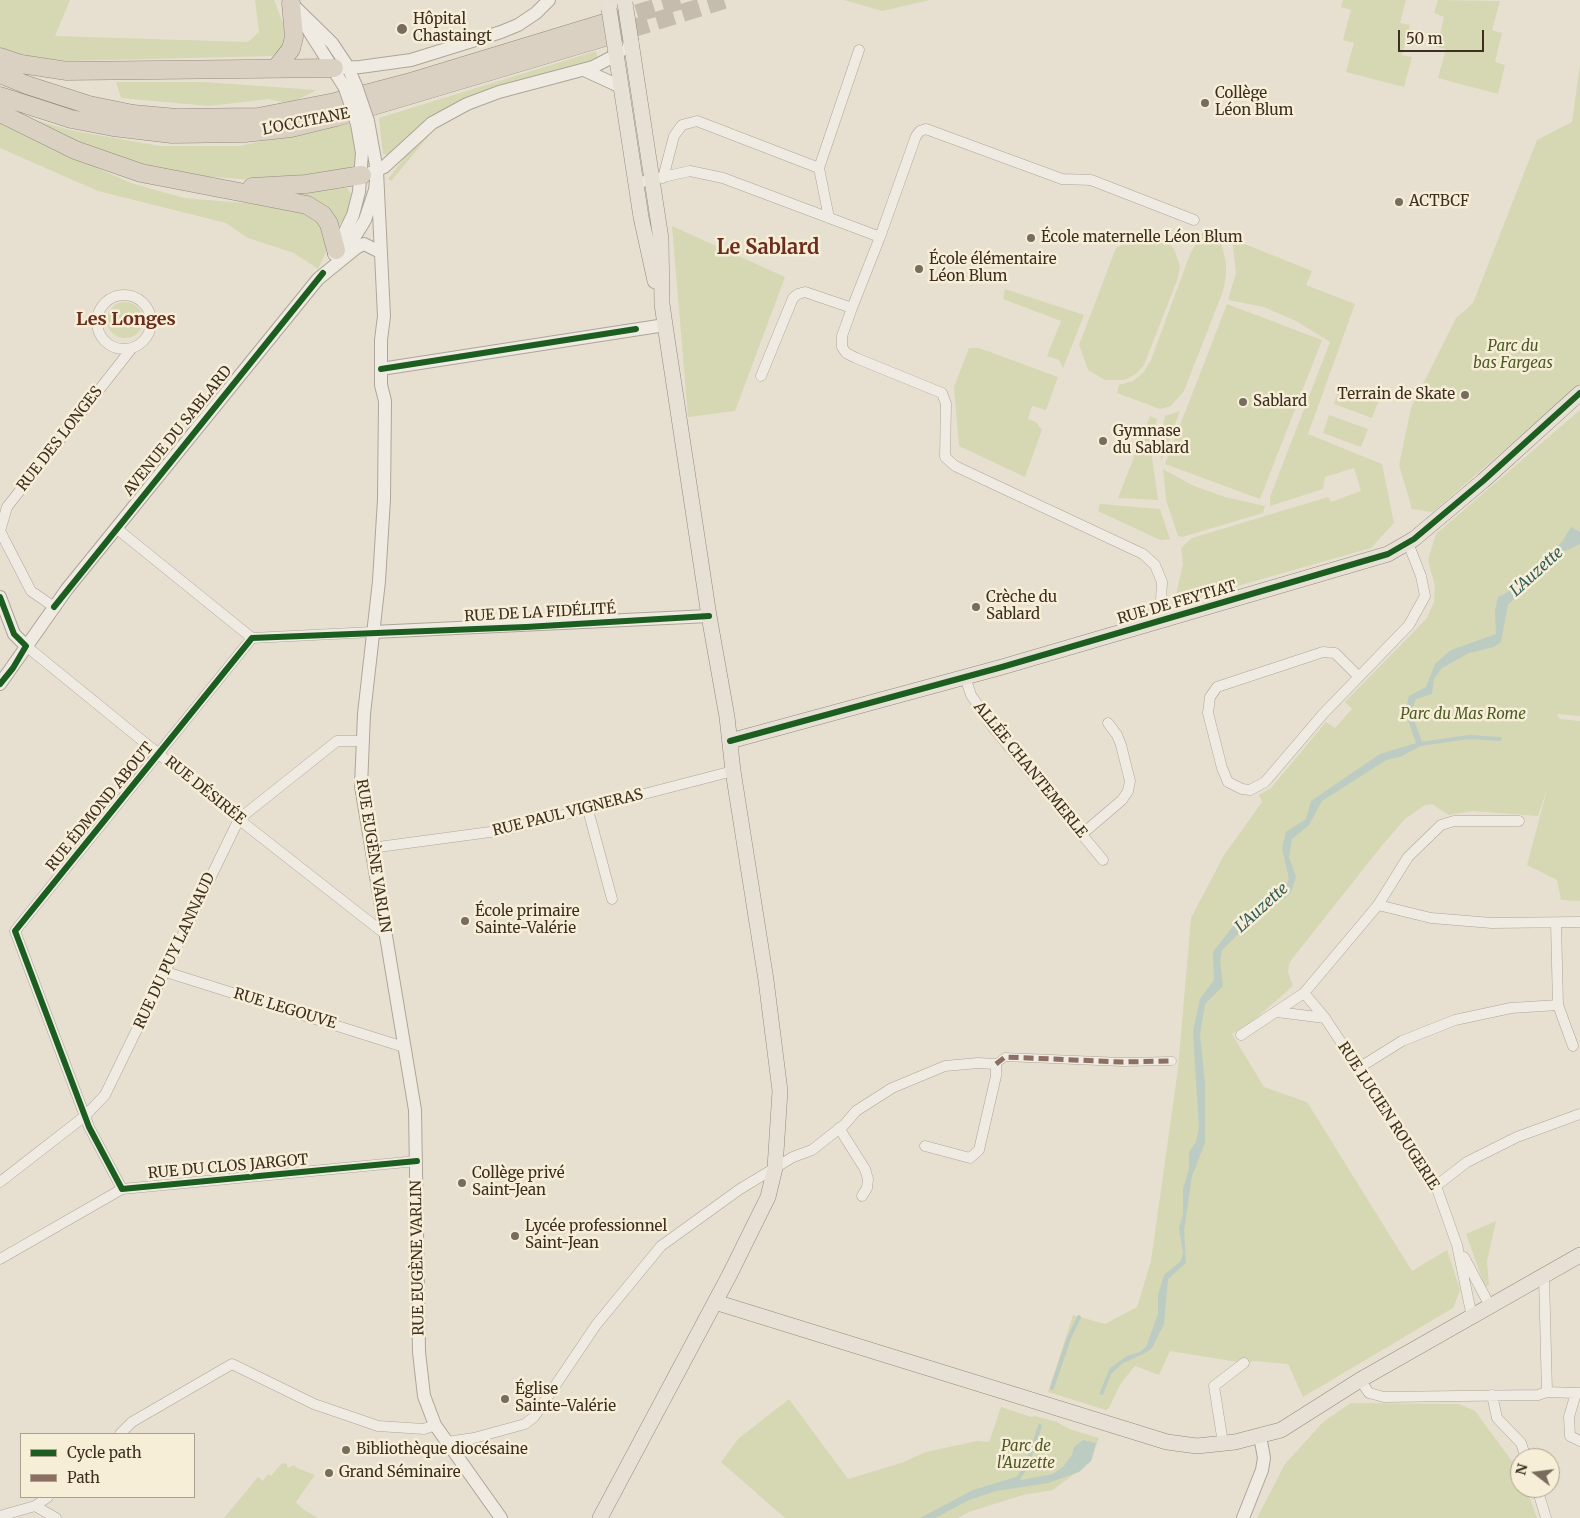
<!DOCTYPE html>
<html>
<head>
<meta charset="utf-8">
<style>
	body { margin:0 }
	#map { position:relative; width:1580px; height:1518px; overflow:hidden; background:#e7e0d1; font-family:Merriweather,serif }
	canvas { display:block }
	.legend { position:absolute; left:20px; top:1433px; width:175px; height:65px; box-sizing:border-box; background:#f7eed8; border:1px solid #ada18e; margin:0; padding:6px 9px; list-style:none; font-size:15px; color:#3d2e20 }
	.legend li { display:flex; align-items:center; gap:10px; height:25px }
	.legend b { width:25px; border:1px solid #ada18e }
	.north { position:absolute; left:1510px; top:1448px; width:50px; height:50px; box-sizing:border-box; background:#f7eed8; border:1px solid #ada18e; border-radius:50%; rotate:285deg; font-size:14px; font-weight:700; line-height:20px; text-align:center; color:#3d2e20 }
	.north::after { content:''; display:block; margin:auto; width:18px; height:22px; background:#786c5e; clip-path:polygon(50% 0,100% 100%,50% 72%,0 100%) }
	.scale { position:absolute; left:1398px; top:30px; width:86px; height:22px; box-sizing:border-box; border:2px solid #3d2e20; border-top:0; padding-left:6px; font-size:15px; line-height:18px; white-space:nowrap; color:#3d2e20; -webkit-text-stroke:4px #f7eed8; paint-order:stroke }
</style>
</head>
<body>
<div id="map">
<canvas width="1580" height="1518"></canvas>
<ul class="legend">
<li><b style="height:6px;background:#1b5e20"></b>Cycle path</li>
<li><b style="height:6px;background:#8d6e63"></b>Path</li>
</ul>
<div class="north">N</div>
<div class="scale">50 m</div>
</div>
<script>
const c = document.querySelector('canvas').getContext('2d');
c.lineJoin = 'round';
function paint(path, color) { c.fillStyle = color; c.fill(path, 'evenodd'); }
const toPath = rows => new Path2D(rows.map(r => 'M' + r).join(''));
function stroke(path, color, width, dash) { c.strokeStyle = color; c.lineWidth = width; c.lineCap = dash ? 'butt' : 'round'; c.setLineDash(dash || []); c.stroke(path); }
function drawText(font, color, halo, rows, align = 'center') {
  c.font = font + ' Merriweather,serif'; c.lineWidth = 5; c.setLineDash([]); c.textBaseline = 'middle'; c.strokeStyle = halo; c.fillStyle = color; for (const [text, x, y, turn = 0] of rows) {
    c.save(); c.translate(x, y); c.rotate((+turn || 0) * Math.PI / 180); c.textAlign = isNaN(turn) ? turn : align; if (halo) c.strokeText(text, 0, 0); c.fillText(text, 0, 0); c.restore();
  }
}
const green = toPath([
	[0,0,70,0,55,36,248,42,259,32,255,0,274,0,288,36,282,51,272,56,68,61,15,55,0,49],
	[844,0,930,0,882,11],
	[1343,0,1406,0,1400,23,1410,25,1402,55,1412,57,1404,87,1346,72,1354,43,1343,40,1351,10,1341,7],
	[1438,0,1500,1,1492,30,1502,33,1495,62,1505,65,1498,94,1438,78,1446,49,1437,47,1444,17,1434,13],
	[596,51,598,59,461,101,439,112,388,155,383,154,379,118],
	[1580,64,1580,384,1433,512,1412,509,1399,465,1411,408,1456,318,1473,303,1537,140,1572,122],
	[116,82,204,82,317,90,289,104,269,99,209,106,121,98],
	[32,119,69,130,160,146,239,146,350,123,357,158,354,166,337,172,266,181,202,176,136,164,85,146,30,122],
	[0,121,72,157,131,183,184,198,304,208,328,230,327,250,318,269,294,253,248,238,226,223,98,191,0,148],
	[431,133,391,181,388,179,406,156],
	[347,188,351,194,346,218,338,226,268,194],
	[672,226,785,277,735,411,688,417],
	[1204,230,1217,236,1222,246,1226,263,1226,275,1223,291,1184,391,1171,406,1160,409,1117,393,1119,385,1133,381,1143,373,1151,360,1190,254],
	[1140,235,1153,235,1165,239,1174,249,1180,266,1178,278,1144,365,1136,374,1125,380,1105,380,1088,370,1079,345,1116,248],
	[1232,239,1312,271,1306,285,1355,304,1308,434,1382,464,1394,523,1371,548,1181,602,1175,599,1183,564,1181,548,1192,538,1328,497,1331,502,1361,491,1354,468,1325,477,1323,489,1270,506,1270,497,1330,342,1296,321,1264,307,1228,300,1236,273],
	[1005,289,1084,315,1063,368,1059,360,1047,356,1061,321,1003,299],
	'107 320a18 18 0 1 1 36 0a18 18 0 1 1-36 0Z',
	[1227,304,1322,340,1260,499,1165,464],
	[969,348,979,348,1058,377,1046,410,1032,406,1028,419,1036,422,1042,430,1025,477,959,446,954,387],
	[1340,386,1379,400,1372,418,1334,404],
	[1580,410,1580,716,1557,714,1560,719,1580,721,1580,901,1561,900,1557,880,1527,865,1548,786,1538,816,1472,811,1449,815,1432,804,1425,805,1405,819,1384,843,1292,959,1289,964,1288,972,1293,986,1254,1020,1232,1034,1264,1087,1307,1102,1412,1271,1447,1250,1460,1290,1453,1308,1303,1397,1288,1364,1254,1361,1244,1363,1170,1351,1159,1375,1135,1366,1121,1383,1109,1408,1106,1410,1048,1392,1073,1315,1105,1324,1137,1307,1151,1261,1178,1069,1191,918,1224,855,1262,802,1259,795,1271,788,1326,722,1335,728,1352,709,1345,702,1427,618,1434,602,1435,586,1428,560,1436,534],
	[1180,411,1161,461,1160,441,1165,416],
	[1329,415,1368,429,1361,447,1323,433],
	[1150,416,1157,419,1152,442,1152,458,1158,500,1118,498],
	[1163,469,1194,486,1225,497,1265,506,1263,513,1182,537,1178,536,1166,500],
	[1100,504,1160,509,1170,539,1160,540,1098,511],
	[1496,1221,1487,1261,1489,1285,1485,1287,1466,1234],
	[789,1399,848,1479,901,1463,926,1452,977,1441,989,1442,1001,1407,1031,1417,1035,1416,1057,1422,1069,1429,1099,1438,1091,1461,1053,1490,1023,1495,969,1512,958,1518,785,1518,721,1462,738,1439],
	[1351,1403,1459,1404,1475,1411,1520,1472,1520,1488,1526,1488,1537,1518,1257,1518,1285,1464,1323,1422],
	[286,1463,288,1468,294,1465,297,1468,315,1475,296,1502,304,1510,318,1518,224,1518,258,1477,263,1481,268,1474,271,1476,281,1464]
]);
const water = toPath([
	[1571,527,1580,532,1580,544,1561,553,1547,564,1508,605,1501,642,1494,647,1469,653,1442,668,1434,679,1432,694,1416,699,1411,711,1423,745,1400,757,1386,760,1322,801,1309,825,1292,839,1289,857,1296,877,1291,892,1286,897,1267,906,1222,950,1220,962,1223,986,1205,1004,1200,1034,1205,1084,1205,1143,1192,1176,1184,1231,1186,1263,1168,1279,1164,1324,1152,1348,1145,1353,1123,1363,1111,1374,1103,1395,1099,1394,1110,1368,1127,1356,1140,1352,1146,1347,1158,1314,1158,1295,1164,1275,1181,1261,1183,1253,1179,1228,1183,1215,1183,1189,1189,1169,1189,1152,1196,1142,1199,1128,1193,1032,1200,999,1214,980,1213,952,1238,920,1265,896,1286,886,1289,879,1282,848,1286,832,1306,819,1311,801,1380,754,1416,743,1405,711,1409,696,1426,687,1435,664,1451,650,1496,634,1495,610,1498,597,1506,593,1562,542],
	[1083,1440,1096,1443,1091,1461,1079,1472,1048,1483,996,1491,969,1500,935,1518,920,1518,973,1490,1016,1477,1021,1480,1053,1474,1063,1467,1072,1455,1074,1447]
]);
const stream = toPath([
	[1420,744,1469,737,1500,739],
	[1052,1388,1069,1338,1079,1317],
	[1016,1481,1026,1467,1040,1426]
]);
const motorwayTunnel = toPath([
	[611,21,682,0],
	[605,37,724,0]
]);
const pedestrian = toPath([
	[996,1064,1005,1057,1122,1062,1172,1061]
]);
const minor = toPath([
	[819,168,859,50],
	[663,178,674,136,682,125,697,121,819,168,829,218],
	[636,183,690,171,723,178,880,237,852,308,842,336,842,347,846,353,856,358,942,393,946,404,945,457,955,466,1143,554,1155,565,1162,582,1160,620],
	[880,237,916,136,920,131,926,129,1062,179,1091,180,1194,220],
	'97 322a27 27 0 1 1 54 0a27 27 0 1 1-54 0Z',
	[761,376,793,298,798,294,805,292,852,308],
	[116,528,252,638],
	[54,607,31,591,0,531,7,507,132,348],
	[373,632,252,638,15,931,89,1127,122,1189,417,1161],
	[26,646,246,825,385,934],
	[965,677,971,695,991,725,1103,860],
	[1359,677,1335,653,1323,652,1217,687,1210,697,1208,713,1222,768,1228,782,1242,789,1250,790,1265,782,1323,714,1409,625,1425,596,1421,576,1408,543],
	[588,810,612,899],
	[1081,835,1122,800,1128,791,1130,781,1121,745,1117,735,1108,723],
	[371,848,505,830,733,771],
	[1378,905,1431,918,1492,923,1580,922],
	[1556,923,1558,1005,1573,1046],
	[166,972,404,1047],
	[1304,993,1325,1018,1436,1186,1457,1245,1472,1317],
	[1277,1012,1325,1018],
	[1241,1035,1304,993,1378,905,1408,857,1441,825,1454,821,1519,821],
	[1357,1069,1402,1041,1455,1020,1511,1008,1558,1005],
	[839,1128,865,1169,868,1179,867,1188,862,1196],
	[0,1182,85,1116,105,1095,239,819,337,741,362,741],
	[1436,1186,1467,1162,1517,1137,1580,1114],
	[1464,1257,1490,1306],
	[0,1259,122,1189],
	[1360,1380,1369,1393,1384,1397,1538,1395,1547,1392,1544,1277],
	[1547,1392,1576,1393],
	[1580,1393,1576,1393,1569,1417,1570,1436,1580,1441],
	[1492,1395,1497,1418,1521,1443,1526,1458],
	[120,1434,132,1422,232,1364,314,1404,378,1426,424,1429,435,1425],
	[447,1442,474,1438,525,1424,534,1417,596,1325,661,1246,740,1189,793,1157,812,1150,845,1124,856,1111,892,1088,945,1066,978,1063,996,1064,996,1076,979,1150,970,1158,925,1146],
	[1223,1443,1214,1386,1244,1363],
	[1537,1488,1546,1518],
	[35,1506,56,1518],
	[0,1516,35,1506,48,1497]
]);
const tertiary = toPath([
	[291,3,332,43,348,67,356,86],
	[304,23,345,88],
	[334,68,360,67,411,60,501,32,518,25,536,13,549,0],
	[584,70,621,87],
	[377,171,384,316,381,340,381,385,385,401,384,499,379,581,364,714,361,786,415,1110,419,1352,424,1396,435,1425,501,1518],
	[370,173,384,167,432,123,467,104,499,92,593,67,616,55,631,42],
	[334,254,353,215,359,192,362,153,357,124],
	[344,254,365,220,375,190,377,171,368,121],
	[381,369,665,325],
	[0,597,14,634,26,646],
	[373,632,709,616],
	[0,684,67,589,318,279,356,248,364,244,380,252],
	[1243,1518,1262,1470,1264,1458,1260,1436]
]);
const primary = toPath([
	[615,47,641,217,655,281],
	[730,741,1002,667,1388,554,1414,539,1483,481,1580,393],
	[715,1302,1167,1442,1197,1446,1235,1442,1281,1430,1360,1380,1580,1255],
	[600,1518,730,1274,768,1197,775,1168,780,1091,766,980,733,771,727,717,709,616,665,325,662,304,661,239,631,42]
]);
const motorway = toPath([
	[0,57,21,64,67,71,334,68],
	[276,68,291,49,294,37,291,3],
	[0,74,27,85,89,105,133,114,177,118,258,117,335,102,407,83,604,23],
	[0,96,71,119,113,127,172,134,245,133,291,128,336,117,605,37],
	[0,113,75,150,141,173,307,205,323,215,329,224,336,250],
	[252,187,306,184,362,175]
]);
const tertiaryBridge = toPath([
	[356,86,368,121],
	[345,88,357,124]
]);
const primaryBridge = toPath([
	[625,3,631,42],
	[609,9,615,47]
]);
const quiet = toPath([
	[996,1064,1005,1057,1122,1062,1172,1061]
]);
const cycleway = toPath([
	[381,369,636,329],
	[0,597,14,634,26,646,13,668,0,684],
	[54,607,323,273],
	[730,741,1002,667,1388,554,1414,539,1483,481,1580,393],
	[417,1161,122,1189,89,1127,15,931,252,638,526,627,709,616]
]);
const markers = [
	[402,29,6,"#786c5e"],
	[1205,103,5,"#786c5e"],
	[1399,202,5,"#786c5e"],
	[1031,238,5,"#786c5e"],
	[919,269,5,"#786c5e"],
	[1465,395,5,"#786c5e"],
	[1243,402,5,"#786c5e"],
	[1103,441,5,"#786c5e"],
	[976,607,5,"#786c5e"],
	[465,921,5,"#786c5e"],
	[462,1183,5,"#786c5e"],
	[515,1236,5,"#786c5e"],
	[505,1399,5,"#786c5e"],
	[346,1450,5,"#786c5e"],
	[329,1473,5,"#786c5e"]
];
const poiNames = [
	["Hôpital",413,20],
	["Chastaingt",413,37],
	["Collège",1215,94],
	["Léon Blum",1215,111],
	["ACTBCF",1409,202],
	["École maternelle Léon Blum",1041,238],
	["École élémentaire",929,260],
	["Léon Blum",929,277],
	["Terrain de Skate",1455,395,"right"],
	["Sablard",1253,402],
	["Gymnase",1113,432],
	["du Sablard",1113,449],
	["Crèche du",986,598],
	["Sablard",986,615],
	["École primaire",475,912],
	["Sainte-Valérie",475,929],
	["Collège privé",472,1174],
	["Saint-Jean",472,1191],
	["Lycée professionnel",525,1227],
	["Saint-Jean",525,1244],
	["Église",515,1390],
	["Sainte-Valérie",515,1407],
	["Bibliothèque diocésaine",356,1450],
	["Grand Séminaire",339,1473]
];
const streetNames = [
	["L'OCCITANE",306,122,-11],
	["AVENUE DU SABLARD",178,431,-51],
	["RUE DES LONGES",60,439,-52],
	["RUE DE FEYTIAT",1177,603,-16],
	["RUE DE LA FIDÉLITÉ",540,613,-3],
	["ALLÉE CHANTEMERLE",1030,770,51],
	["RUE DÉSIRÉE",205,791,39],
	["RUE ÉDMOND ABOUT",100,807,-51],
	["RUE PAUL VIGNERAS",568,813,-14],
	["RUE EUGÈNE VARLIN",373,856,81],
	["RUE DU PUY LANNAUD",175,951,-65],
	["RUE LEGOUVE",285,1009,17],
	["RUE LUCIEN ROUGERIE",1388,1116,57],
	["RUE DU CLOS JARGOT",228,1167,-5],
	["RUE EUGÈNE VARLIN",418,1258,-91]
];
const parkNames = [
	["Parc du",1513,347],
	["bas Fargeas",1513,364],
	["Parc du Mas Rome",1463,715],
	["Parc de",1026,1447],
	["l'Auzette",1026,1464]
];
const waterNames = [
	["L'Auzette",1537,572,-42],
	["L'Auzette",1262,908,-42]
];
const quarterNames = [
	["Les Longes",126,320]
];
const districtNames = [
	["Le Sablard",768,248]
];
paint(green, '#d6d7b3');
paint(water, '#bcccc2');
stroke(stream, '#bcccc2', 4);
stroke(motorwayTunnel, '#c5bcae', 18, [18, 9]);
stroke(pedestrian, '#ada599', 9);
stroke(minor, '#ada599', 11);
stroke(tertiary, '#ada599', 14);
stroke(primary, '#928b80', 16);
stroke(motorway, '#928b80', 19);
stroke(pedestrian, '#efebe3', 8);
stroke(minor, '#efebe3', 10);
stroke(tertiary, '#efebe3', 12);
stroke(primary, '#e6e1d4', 15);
stroke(motorway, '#dad1c2', 18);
stroke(tertiaryBridge, '#ada599', 14, []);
stroke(primaryBridge, '#928b80', 16, []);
stroke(tertiaryBridge, '#efebe3', 12);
stroke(primaryBridge, '#e6e1d4', 15);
stroke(quiet, '#8d6e63', 5, [10, 5]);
stroke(cycleway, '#1b5e20', 6);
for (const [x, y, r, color] of markers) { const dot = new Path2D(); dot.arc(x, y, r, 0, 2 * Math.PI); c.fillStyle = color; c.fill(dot); stroke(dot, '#f7eed8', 2); }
drawText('15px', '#3d2e20', '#f7eed8', poiNames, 'left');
drawText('15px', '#3d2e20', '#f7eed8', streetNames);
drawText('italic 15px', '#4d5a26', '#f7eed8', parkNames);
drawText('italic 16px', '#2f5d5a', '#f7eed8', waterNames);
drawText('bold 18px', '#6b2e1e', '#f7eed8', quarterNames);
drawText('bold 20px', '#6b2e1e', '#f7eed8', districtNames);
</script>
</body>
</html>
